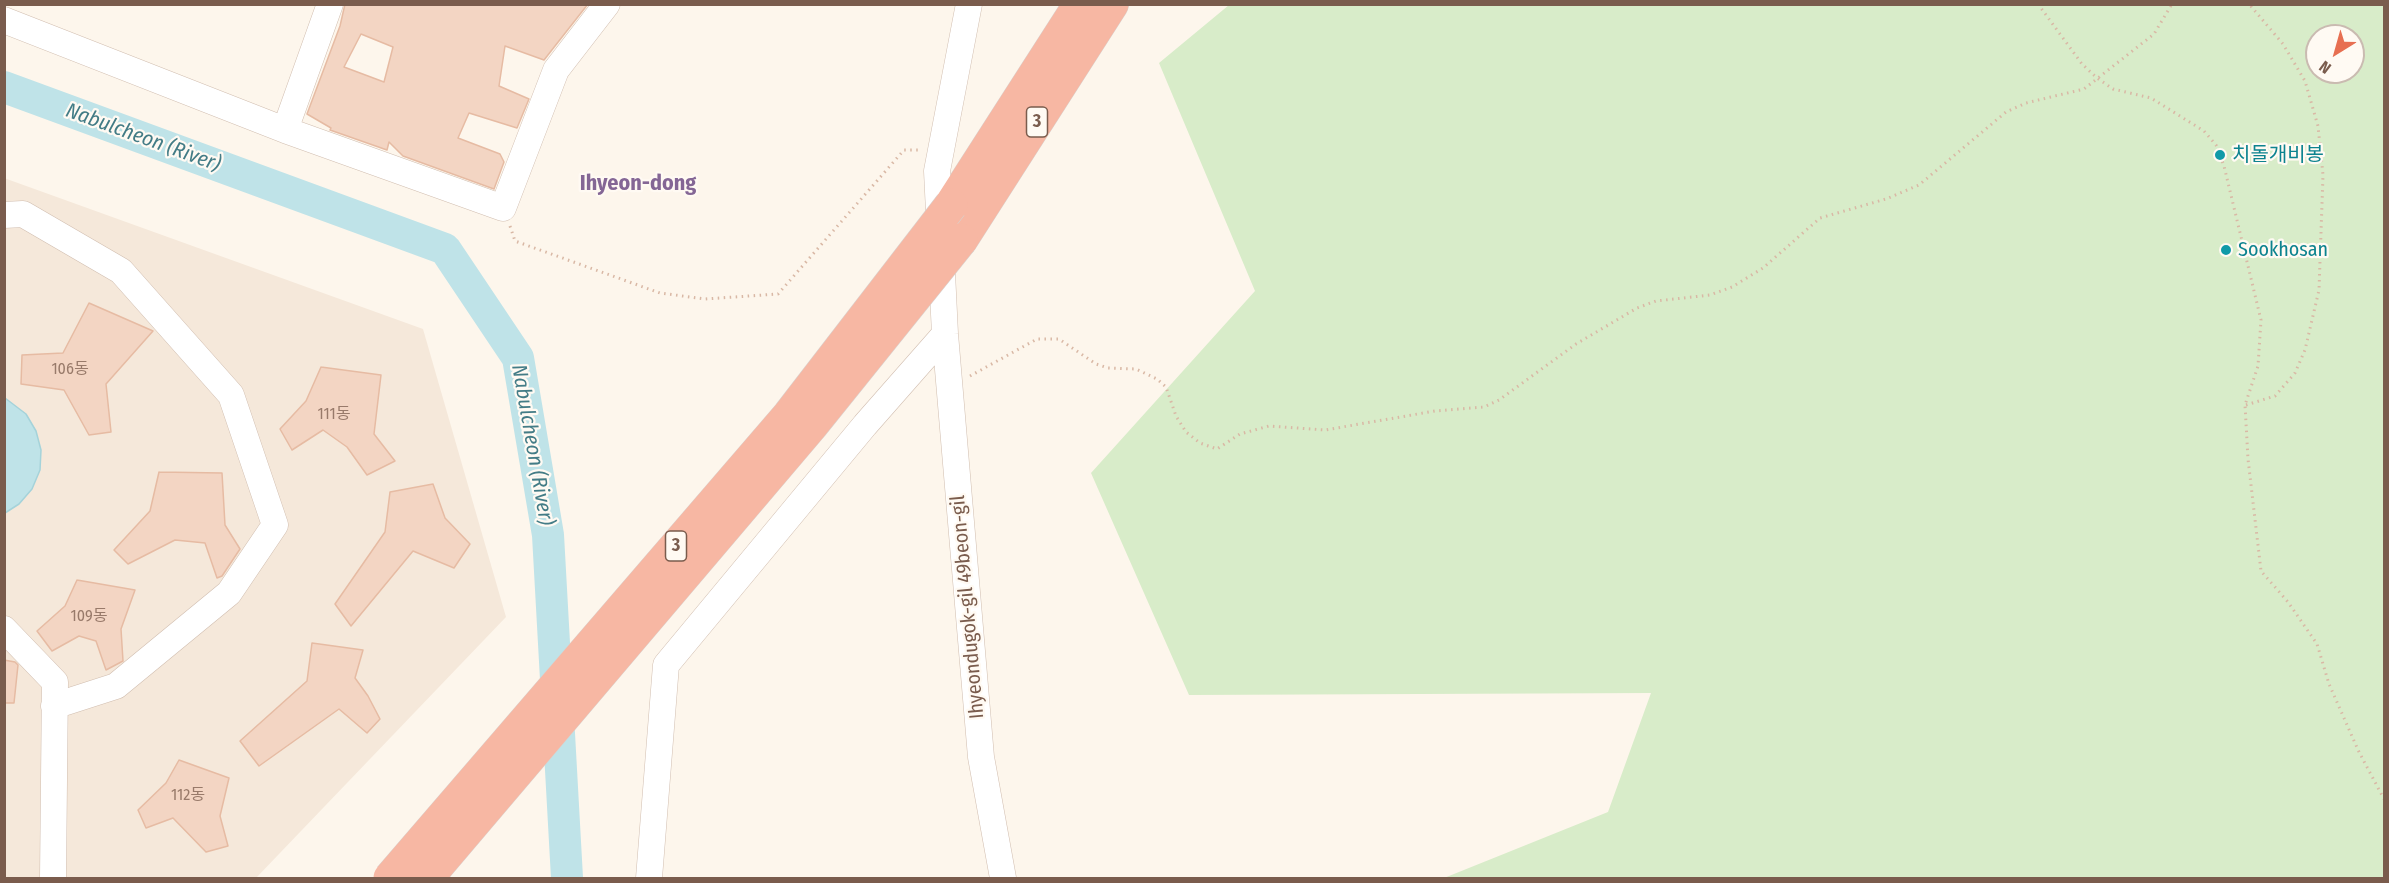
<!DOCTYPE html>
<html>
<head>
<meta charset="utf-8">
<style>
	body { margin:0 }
	#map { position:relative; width:2389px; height:883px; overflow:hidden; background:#fdf6ec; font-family:"Fira Sans Condensed",sans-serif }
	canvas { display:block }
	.frame { position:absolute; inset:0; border:6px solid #7a5c4d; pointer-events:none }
	.north { position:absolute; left:2305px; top:24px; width:60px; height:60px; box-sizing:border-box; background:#fffaf3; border:2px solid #cabbb1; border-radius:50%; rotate:217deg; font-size:16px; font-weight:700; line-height:24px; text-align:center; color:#7a5c4d }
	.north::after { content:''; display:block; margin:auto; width:21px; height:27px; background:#e76f51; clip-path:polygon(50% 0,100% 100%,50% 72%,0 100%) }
</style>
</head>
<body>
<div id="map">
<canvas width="2389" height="883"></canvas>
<div class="frame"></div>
<div class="north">N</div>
</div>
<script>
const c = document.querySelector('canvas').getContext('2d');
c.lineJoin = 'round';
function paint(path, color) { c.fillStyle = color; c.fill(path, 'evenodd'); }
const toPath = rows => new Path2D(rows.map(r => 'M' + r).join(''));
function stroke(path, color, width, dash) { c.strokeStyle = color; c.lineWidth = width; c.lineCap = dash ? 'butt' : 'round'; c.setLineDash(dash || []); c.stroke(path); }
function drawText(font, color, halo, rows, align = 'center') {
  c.font = font + ' "Fira Sans Condensed","Noto Sans KR",sans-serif'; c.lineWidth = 4.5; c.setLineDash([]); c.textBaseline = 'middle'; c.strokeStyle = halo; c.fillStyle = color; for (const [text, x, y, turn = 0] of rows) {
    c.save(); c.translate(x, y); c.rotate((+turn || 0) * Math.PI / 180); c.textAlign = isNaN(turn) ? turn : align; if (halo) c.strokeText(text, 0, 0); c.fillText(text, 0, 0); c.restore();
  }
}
const residential = toPath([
	[4,178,423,329,506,617,256,878,5,878]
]);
const green = toPath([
	[1229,5,2384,5,2384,878,1444,878,1608,812,1651,693,1189,695,1091,473,1255,291,1159,63],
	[2317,36,2353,36,2353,72,2317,72]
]);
const water = toPath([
	[5,398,26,414,36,431,41,450,40,470,32,489,19,504,5,513,5,398]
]);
const river = toPath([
	[4,87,445,249,518,358,548,535,567,878]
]);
const building = toPath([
	[345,4,588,4,544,60,505,46,499,86,529,99,517,128,469,113,458,138,500,154,504,162,494,189,403,156,389,142,387,150,330,130,331,128,307,114,340,26,345,4],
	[361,34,393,47,384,82,344,67,361,34],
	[89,303,153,331,106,384,111,432,89,435,64,390,21,384,22,355,63,353,89,303],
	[321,367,381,375,374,434,395,461,367,475,347,447,323,430,292,450,280,429,306,401,321,367],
	[159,472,222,473,225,525,240,549,222,576,217,578,205,543,175,540,128,564,114,550,150,511,159,472],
	[433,484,445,518,470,544,454,568,413,551,351,626,335,604,385,532,390,492,433,484],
	[77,580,135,590,121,629,123,661,106,670,96,641,79,636,52,651,37,631,65,606,77,580],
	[312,643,363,650,355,678,368,696,380,719,367,733,339,709,259,766,240,741,307,681,312,643],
	[4,660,15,662,18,665,14,703,4,703,4,660],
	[179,760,229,778,220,816,228,846,206,852,173,818,146,828,138,810,166,783,179,760]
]);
const path = toPath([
	[2038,4,2082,64,2097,78,2113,89,2151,98,2204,131,2216,145,2224,166,2261,320,2258,366,2245,405,2248,459,2261,571,2288,602,2317,644,2329,684,2359,752,2384,799],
	[510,226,515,241,660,293,705,299,778,294,904,150,922,150],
	[970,376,1037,339,1059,339,1096,364,1108,368,1136,369,1157,379,1166,387,1176,416,1186,432,1200,443,1217,449,1240,434,1269,426,1325,430,1435,411,1484,407,1499,400,1576,344,1637,308,1656,301,1710,295,1732,287,1763,268,1820,218,1886,199,1919,185,2006,112,2026,103,2084,89,2154,34,2172,4],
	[2246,405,2275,396,2295,373,2305,350,2319,290,2323,175,2318,126,2305,81,2283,44,2249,4]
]);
const minor = toPath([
	[969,4,937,171,945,334,981,757,1003,878],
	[4,20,285,130,503,208,556,70,607,4],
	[285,130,330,4],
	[4,215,23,214,121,271,231,395,275,525,229,593,116,686,54,706],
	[4,629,55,682,53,878],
	[649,878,666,665,865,425,945,334]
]);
const highway = toPath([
	[951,205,1080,4],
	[961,240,1112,4]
]);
const highwayBridge = toPath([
	[390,878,789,415,951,205],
	[427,878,812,425,961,240]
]);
const markers = [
	[2220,155,6,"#0f9aa8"],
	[2226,250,6,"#0f9aa8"]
];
const numberNames = [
	["106동",70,370],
	["111동",334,415],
	["109동",89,617],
	["112동",188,796]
];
const shields = [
	[1037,122,21],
	[676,546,21]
];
const shieldNames = [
	["3",1037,122],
	["3",676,546]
];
const cultureNames = [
	["치돌개비봉",2232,155],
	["Sookhosan",2238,250]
];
const streetNames = [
	["Ihyeondugok-gil 49beon-gil",968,607,-95]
];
const waterNames = [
	["Nabulcheon (River)",143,138,20],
	["Nabulcheon (River)",532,445,80]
];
const quarterNames = [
	["Ihyeon-dong",638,184]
];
paint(residential, '#f5e8da');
paint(green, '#d8ecc9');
paint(water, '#bfe3e8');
stroke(water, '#a5d3da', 1.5);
stroke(river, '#bfe3e8', 32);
paint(building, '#f3d5c3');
stroke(building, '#e6bba3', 1.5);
stroke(minor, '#d1beb0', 27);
stroke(highway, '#dad1cd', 34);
stroke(path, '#d9b8a5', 3, [1.5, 4.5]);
stroke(minor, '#fff', 26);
stroke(highway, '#f7b7a3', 33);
stroke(highwayBridge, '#dad1cd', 34, []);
stroke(highwayBridge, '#f7b7a3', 33);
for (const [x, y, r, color] of markers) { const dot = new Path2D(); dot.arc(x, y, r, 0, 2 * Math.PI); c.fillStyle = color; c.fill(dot); stroke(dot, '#fffaf3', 2); }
drawText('16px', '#987a6a', null, numberNames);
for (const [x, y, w] of shields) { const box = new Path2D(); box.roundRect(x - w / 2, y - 15, w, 30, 4.5); c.fillStyle = '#fffaf3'; c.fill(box); stroke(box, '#7a5c4d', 1.5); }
drawText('bold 18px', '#7a5c4d', null, shieldNames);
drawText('20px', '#0d838f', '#fffaf3', cultureNames, 'left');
drawText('20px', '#7a5c4d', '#fffaf3', streetNames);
drawText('italic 21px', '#437c86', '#fffaf3', waterNames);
drawText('bold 22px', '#846695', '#fffaf3', quarterNames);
</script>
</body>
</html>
